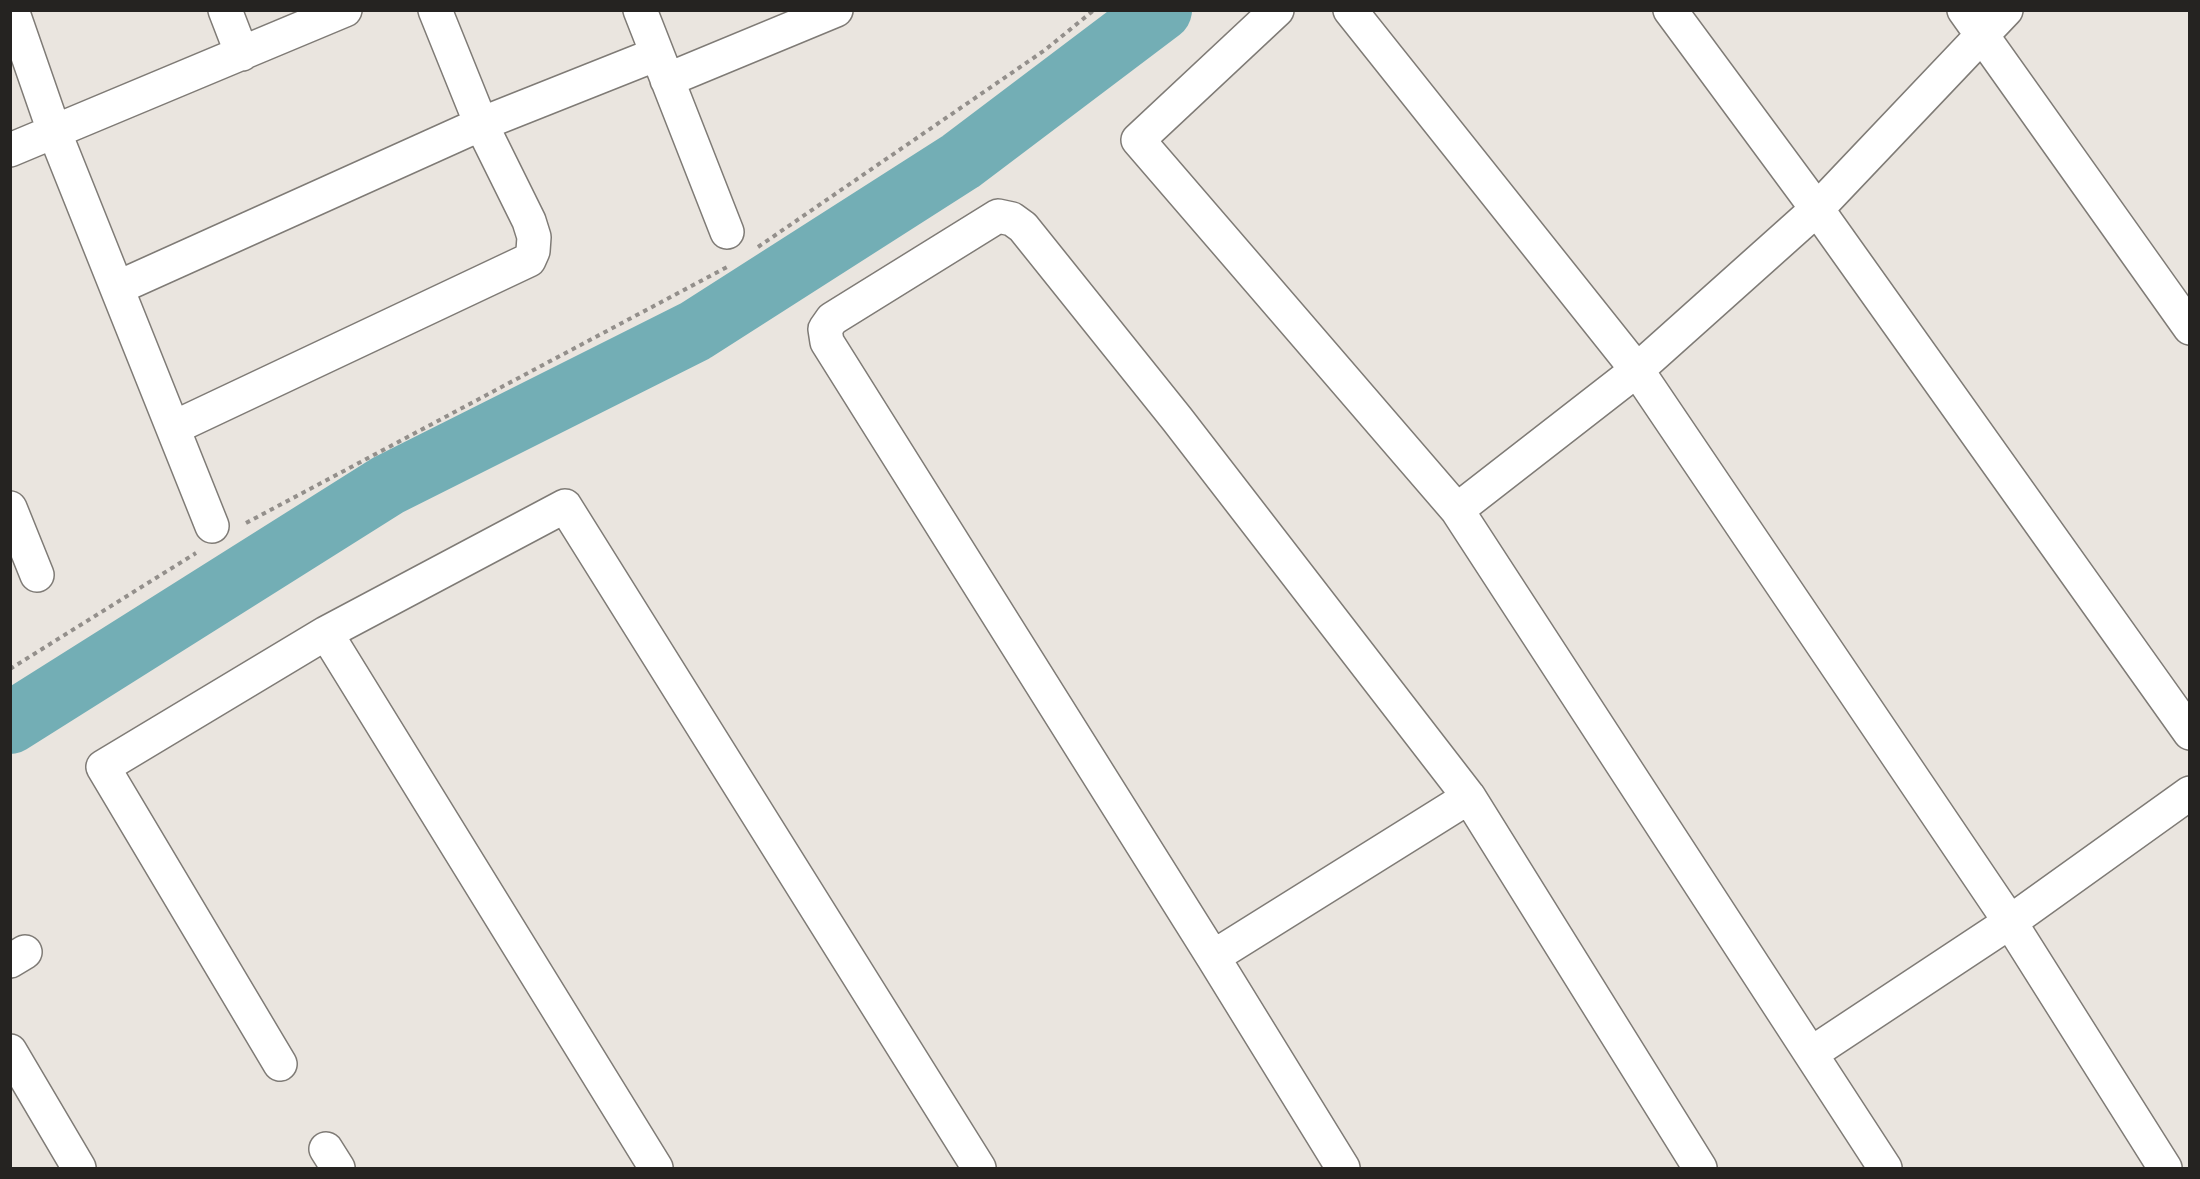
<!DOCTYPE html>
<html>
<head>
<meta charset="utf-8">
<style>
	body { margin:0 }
	#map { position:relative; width:2200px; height:1179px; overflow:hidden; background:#eae5df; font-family:Manrope,sans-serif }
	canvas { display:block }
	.frame { position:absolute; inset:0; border:12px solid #252321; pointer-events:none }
</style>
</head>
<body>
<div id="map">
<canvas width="2200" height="1179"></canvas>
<div class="frame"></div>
</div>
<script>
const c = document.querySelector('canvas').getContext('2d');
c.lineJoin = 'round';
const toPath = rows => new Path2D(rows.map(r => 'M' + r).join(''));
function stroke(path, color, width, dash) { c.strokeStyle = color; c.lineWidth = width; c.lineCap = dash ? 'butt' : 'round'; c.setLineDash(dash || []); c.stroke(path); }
const river = toPath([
	[10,723,388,485,695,331,961,161,1161,10]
]);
const path = toPath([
	[758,247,1045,50,1094,10],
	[246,523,729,266],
	[10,669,196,553]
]);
const minor = toPath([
	[12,10,54,131,212,526],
	[225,10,242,54],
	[640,10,727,232],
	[1277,10,1138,140,1457,510,1885,1168],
	[1350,10,1637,370,2010,922,2165,1168],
	[1670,10,1817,209,2190,733],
	[1964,10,2190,328],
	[667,80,836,10],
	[10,150,345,10],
	[117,288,481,124,657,54],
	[173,428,529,260,533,251,534,237,529,221,481,124,435,10],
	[10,508,37,575],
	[1457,510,1637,370,1817,209,2006,10],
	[326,633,656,1168],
	[1213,957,1469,797],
	[10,961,25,952],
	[10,1051,79,1168],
	[1812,1053,2010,922,2190,793],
	[280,1064,103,767,326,633,565,506,979,1168],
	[326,1149,338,1168],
	[1343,1168,1213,957,827,342,825,329,832,319,998,216,1012,219,1023,227,1177,419,1469,797,1700,1168]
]);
stroke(river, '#73aeb5', 62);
stroke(minor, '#7f7b76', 36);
stroke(path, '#938f8b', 4, [4.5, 4.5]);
stroke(minor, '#fff', 33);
</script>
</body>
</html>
